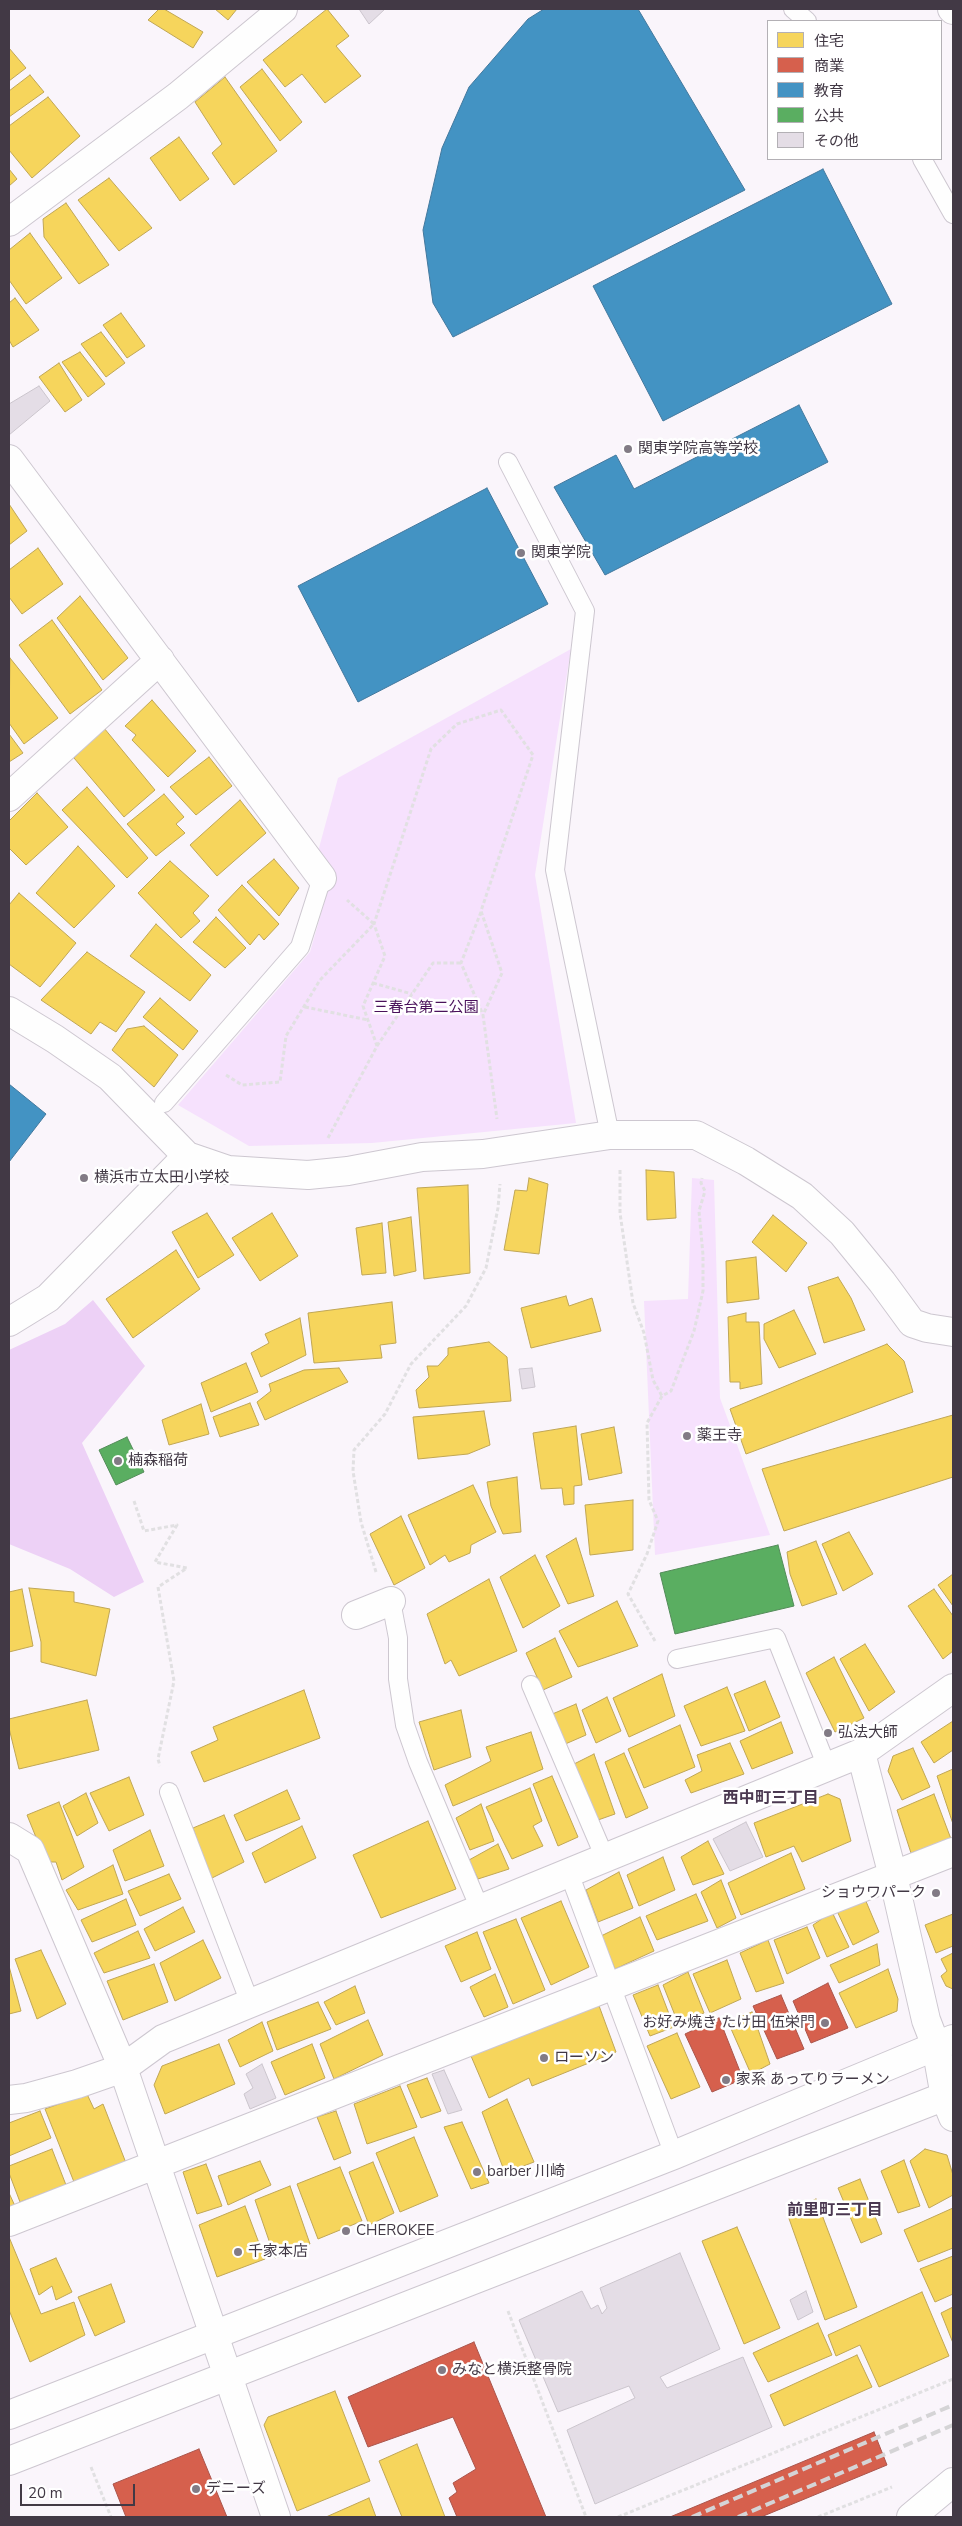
<!DOCTYPE html>
<html>
<head>
<meta charset="utf-8">
<style>
	body { margin:0 }
	#map { position:relative; width:962px; height:2526px; overflow:hidden; background:#faf5fb; font-family:"Nunito Sans","Noto Sans JP",sans-serif }
	canvas { display:block }
	.frame { position:absolute; inset:0; border:10px solid #423945; pointer-events:none }
	.legend { position:absolute; left:767px; top:20px; width:175px; height:140px; box-sizing:border-box; background:#fff; border:1px solid #b3b0b5; margin:0; padding:6px 9px; list-style:none; font-size:15px; color:#423945 }
	.legend li { display:flex; align-items:center; gap:10px; height:25px }
	.legend b { width:25px; border:1px solid #b3b0b5 }
	.scale { position:absolute; left:20px; top:2484px; width:115px; height:22px; box-sizing:border-box; border:2px solid #423945; border-top:0; padding-left:6px; font-size:15px; line-height:18px; white-space:nowrap; color:#423945; -webkit-text-stroke:4px #fff; paint-order:stroke }
</style>
</head>
<body>
<div id="map">
<canvas width="962" height="2526"></canvas>
<div class="frame"></div>
<ul class="legend">
<li><b style="height:14px;background:#f6d55c"></b>住宅</li>
<li><b style="height:14px;background:#d6604d"></b>商業</li>
<li><b style="height:14px;background:#4393c3"></b>教育</li>
<li><b style="height:14px;background:#5aae61"></b>公共</li>
<li><b style="height:14px;background:#e4dde6"></b>その他</li>
</ul>
<div class="scale">20 m</div>
</div>
<script>
const c = document.querySelector('canvas').getContext('2d');
c.lineJoin = 'round';
function paint(path, color) { c.fillStyle = color; c.fill(path, 'evenodd'); }
const toPath = rows => new Path2D(rows.map(r => 'M' + r).join(''));
function stroke(path, color, width, dash) { c.strokeStyle = color; c.lineWidth = width; c.lineCap = dash ? 'butt' : 'round'; c.setLineDash(dash || []); c.stroke(path); }
function drawText(font, color, halo, rows, align = 'center') {
  c.font = font + ' "Nunito Sans","Noto Sans JP",sans-serif'; c.lineWidth = 5; c.setLineDash([]); c.textBaseline = 'middle'; c.strokeStyle = halo; c.fillStyle = color; for (const [text, x, y, turn = 0] of rows) {
    c.save(); c.translate(x, y); c.rotate((+turn || 0) * Math.PI / 180); c.textAlign = isNaN(turn) ? turn : align; if (halo) c.strokeText(text, 0, 0); c.fillText(text, 0, 0); c.restore();
  }
}
const green = toPath([
	[571,649,535,875,576,1123,372,1143,249,1146,178,1105,310,952,333,872,316,859,338,778],
	[692,1178,714,1180,720,1398,770,1535,655,1555,644,1301,688,1299]
]);
const forest = toPath([
	[93,1300,145,1366,82,1443,144,1582,114,1597,70,1569,9,1544,9,1350,65,1324]
]);
const homes = toPath([
	[159,9,164,9,203,32,193,48,148,20,159,9],
	[215,9,237,9,228,20,215,9],
	[327,9,349,36,336,46,361,76,325,103,302,74,285,87,263,60,327,9],
	[9,48,26,68,9,81,9,48],
	[262,69,302,122,280,141,240,87,262,69],
	[30,75,44,92,9,117,9,91,30,75],
	[225,77,277,151,234,185,212,153,222,144,195,102,225,77],
	[48,97,80,136,32,178,9,150,9,126,48,97],
	[179,137,209,179,180,201,150,158,179,137],
	[9,169,17,179,9,186,9,169],
	[109,178,152,228,119,251,78,200,109,178],
	[66,203,109,265,79,284,44,237,43,219,66,203],
	[30,233,62,278,26,304,9,280,9,250,30,233],
	[15,298,39,330,13,347,9,340,9,303,15,298],
	[121,313,145,346,127,358,103,325,121,313],
	[101,332,125,363,106,377,81,344,101,332],
	[80,352,105,384,88,397,62,362,80,352],
	[59,363,82,400,65,412,39,377,59,363],
	[9,504,27,531,9,545,9,504],
	[38,548,63,584,22,614,9,597,9,570,38,548],
	[80,596,128,658,103,680,57,618,80,596],
	[52,620,102,690,70,714,19,645,52,620],
	[10,658,58,718,24,744,9,723,10,658],
	[152,700,196,751,168,777,132,740,136,735,125,726,152,700],
	[104,728,155,790,124,817,74,758,104,728],
	[9,734,23,753,9,762,9,734],
	[209,757,232,786,196,815,170,787,209,757],
	[87,787,148,858,127,878,62,810,87,787],
	[37,793,68,827,26,865,9,848,9,821,37,793],
	[164,794,184,817,176,824,185,833,156,856,127,824,164,794],
	[240,800,266,833,217,876,190,845,240,800],
	[78,846,115,886,74,928,36,893,78,846],
	[274,859,299,888,279,916,247,882,274,859],
	[170,861,209,896,193,913,200,921,181,938,138,893,170,861],
	[242,885,279,924,264,940,259,934,250,945,218,910,242,885],
	[19,893,76,943,40,987,9,964,9,905,19,893],
	[216,917,246,948,225,968,193,942,216,917],
	[156,924,211,975,190,1001,130,956,156,924],
	[87,952,145,992,116,1032,100,1022,91,1034,41,1000,87,952],
	[160,998,198,1031,183,1050,143,1017,160,998],
	[144,1026,178,1055,154,1087,112,1050,127,1029,144,1026],
	[646,1170,674,1172,676,1218,647,1220,646,1170],
	[529,1178,548,1184,539,1254,504,1250,515,1190,527,1191,529,1178],
	[468,1185,470,1273,424,1279,417,1188,468,1185],
	[207,1213,234,1255,198,1278,172,1232,207,1213],
	[272,1213,298,1256,260,1281,232,1238,272,1213],
	[773,1215,807,1243,786,1272,752,1242,773,1215],
	[411,1217,416,1271,394,1276,388,1222,411,1217],
	[382,1223,386,1273,362,1275,356,1228,382,1223],
	[176,1250,200,1289,133,1338,106,1299,176,1250],
	[756,1257,759,1299,727,1303,726,1261,756,1257],
	[838,1277,851,1298,865,1330,824,1343,808,1287,838,1277],
	[566,1296,569,1306,592,1298,601,1331,531,1348,521,1308,566,1296],
	[392,1302,396,1343,380,1345,382,1358,314,1363,308,1313,392,1302],
	[794,1310,816,1354,779,1368,764,1339,764,1324,794,1310],
	[746,1313,746,1322,759,1322,762,1384,740,1389,740,1382,730,1382,728,1317,746,1313],
	[300,1318,306,1355,261,1377,251,1353,269,1343,265,1334,300,1318],
	[489,1342,507,1357,511,1401,419,1408,416,1390,429,1377,427,1366,438,1366,448,1355,448,1348,489,1342],
	[887,1344,904,1361,913,1392,746,1454,730,1409,887,1344],
	[246,1363,258,1392,211,1412,201,1383,246,1363],
	[339,1368,348,1382,265,1420,257,1402,271,1391,269,1384,304,1370,339,1368],
	[250,1403,259,1425,220,1437,213,1417,250,1403],
	[201,1404,209,1434,169,1445,162,1420,201,1404],
	[484,1411,490,1445,468,1454,418,1459,413,1417,484,1411],
	[953,1415,953,1477,784,1531,762,1469,953,1415],
	[576,1426,582,1485,574,1486,574,1504,564,1505,562,1488,541,1489,533,1433,576,1426],
	[614,1427,622,1473,589,1480,581,1434,614,1427],
	[517,1477,521,1532,503,1534,491,1506,487,1482,517,1477],
	[473,1485,496,1532,471,1545,470,1553,449,1562,445,1555,430,1565,408,1515,473,1485],
	[633,1500,633,1550,590,1555,585,1505,633,1500],
	[401,1516,425,1568,394,1585,370,1534,401,1516],
	[849,1532,873,1574,843,1591,822,1544,849,1532],
	[576,1538,594,1596,568,1604,546,1556,576,1538],
	[816,1541,837,1594,802,1606,790,1574,787,1552,816,1541],
	[535,1555,560,1606,523,1628,500,1577,535,1555],
	[953,1574,953,1606,938,1585,953,1574],
	[489,1579,517,1651,459,1676,451,1660,445,1664,427,1614,489,1579],
	[29,1588,74,1592,74,1602,110,1609,96,1676,41,1662,41,1642,29,1588],
	[22,1589,33,1646,9,1652,9,1592,22,1589],
	[934,1589,953,1616,953,1651,943,1659,908,1606,934,1589],
	[617,1601,638,1646,578,1667,559,1631,617,1601],
	[555,1638,572,1677,543,1690,526,1653,555,1638],
	[865,1644,895,1692,869,1711,840,1659,865,1644],
	[834,1657,864,1718,835,1732,806,1673,834,1657],
	[662,1674,675,1716,629,1737,613,1698,662,1674],
	[765,1681,780,1717,749,1731,734,1694,765,1681],
	[727,1687,745,1731,701,1746,684,1706,727,1687],
	[304,1690,320,1738,204,1782,191,1752,218,1740,213,1727,304,1690],
	[607,1697,621,1731,596,1743,582,1710,607,1697],
	[87,1700,99,1750,19,1769,9,1728,9,1719,87,1700],
	[576,1704,586,1735,563,1745,550,1715,576,1704],
	[461,1710,471,1757,434,1770,419,1722,461,1710],
	[953,1721,953,1750,934,1763,921,1742,953,1721],
	[781,1722,793,1753,752,1769,740,1741,781,1722],
	[680,1725,695,1767,644,1788,628,1749,680,1725],
	[531,1732,543,1769,453,1806,445,1785,491,1761,486,1747,531,1732],
	[730,1743,744,1774,691,1793,685,1780,702,1771,697,1755,730,1743],
	[913,1748,930,1787,902,1800,888,1771,893,1756,913,1748],
	[624,1753,648,1808,626,1818,605,1762,624,1753],
	[594,1754,615,1814,598,1820,574,1764,594,1754],
	[953,1769,953,1824,937,1776,953,1769],
	[552,1776,578,1837,558,1846,533,1784,552,1776],
	[129,1777,144,1815,109,1831,90,1793,129,1777],
	[530,1788,542,1821,533,1826,543,1846,512,1859,486,1807,530,1788],
	[287,1790,300,1819,246,1841,234,1815,287,1790],
	[86,1793,98,1823,77,1836,63,1806,86,1793],
	[828,1794,840,1799,851,1841,802,1862,794,1846,766,1857,754,1823,828,1794],
	[934,1794,951,1839,911,1853,897,1810,934,1794],
	[59,1802,84,1867,62,1880,56,1862,46,1862,27,1815,59,1802],
	[481,1804,494,1841,470,1850,456,1818,481,1804],
	[224,1815,244,1862,210,1879,193,1828,224,1815],
	[428,1821,456,1889,381,1918,353,1855,428,1821],
	[302,1826,316,1858,265,1883,252,1853,302,1826],
	[150,1830,164,1866,125,1881,113,1850,150,1830],
	[708,1841,724,1874,693,1885,681,1857,708,1841],
	[498,1844,509,1869,478,1879,469,1860,498,1844],
	[791,1853,805,1889,741,1915,728,1883,791,1853],
	[663,1857,675,1890,639,1906,627,1875,663,1857],
	[113,1865,123,1894,78,1910,66,1890,113,1865],
	[619,1872,633,1908,598,1922,586,1890,619,1872],
	[169,1874,181,1899,140,1916,128,1891,169,1874],
	[721,1880,736,1918,717,1928,701,1892,721,1880],
	[696,1894,708,1921,657,1940,646,1916,696,1894],
	[126,1899,136,1925,92,1942,81,1920,126,1899],
	[865,1899,879,1932,853,1945,837,1911,865,1899],
	[561,1901,589,1967,551,1985,521,1918,561,1901],
	[183,1907,195,1932,155,1951,144,1929,183,1907],
	[832,1912,849,1947,827,1957,813,1925,832,1912],
	[953,1914,953,1946,936,1953,925,1925,953,1914],
	[640,1917,654,1951,615,1969,601,1936,640,1917],
	[516,1919,545,1990,513,2004,483,1932,516,1919],
	[807,1927,820,1958,787,1974,774,1940,807,1927],
	[138,1931,150,1958,104,1973,94,1953,138,1931],
	[477,1932,491,1969,461,1982,445,1946,477,1932],
	[203,1940,221,1978,175,2001,160,1963,203,1940],
	[768,1940,784,1983,756,1992,740,1953,768,1940],
	[877,1944,880,1965,839,1983,830,1965,877,1944],
	[41,1950,66,2004,37,2019,15,1959,41,1950],
	[953,1953,953,1989,946,1986,941,1976,947,1971,941,1959,953,1953],
	[727,1960,741,1999,710,2013,693,1974,727,1960],
	[154,1964,168,2002,123,2020,107,1981,154,1964],
	[9,1966,21,2011,9,2014,9,1966],
	[888,1969,898,1999,897,2011,856,2028,839,1993,888,1969],
	[688,1972,704,2013,678,2023,663,1985,688,1972],
	[495,1974,508,2007,484,2017,470,1987,495,1974],
	[658,1985,674,2027,650,2036,633,1995,658,1985],
	[355,1986,365,2013,336,2025,324,2002,355,1986],
	[318,2002,331,2029,277,2050,267,2022,318,2002],
	[598,2003,616,2052,532,2086,529,2078,489,2098,471,2056,598,2003],
	[752,2012,770,2064,751,2074,728,2022,752,2012],
	[368,2020,383,2055,334,2079,320,2044,368,2020],
	[262,2022,273,2051,240,2067,228,2040,262,2022],
	[677,2033,700,2087,671,2099,647,2046,677,2033],
	[219,2044,235,2084,165,2114,154,2085,162,2066,219,2044],
	[312,2044,325,2078,285,2095,271,2062,312,2044],
	[427,2078,441,2111,421,2118,407,2085,427,2078],
	[400,2086,417,2127,367,2144,354,2104,400,2086],
	[87,2094,94,2109,103,2104,126,2163,74,2182,45,2109,87,2094],
	[507,2099,534,2162,505,2173,482,2112,507,2099],
	[40,2111,51,2138,9,2156,9,2123,40,2111],
	[336,2111,351,2153,334,2160,317,2117,336,2111],
	[462,2122,489,2183,471,2189,444,2127,462,2122],
	[414,2137,438,2196,400,2212,376,2153,414,2137],
	[52,2149,66,2185,20,2202,9,2173,9,2166,52,2149],
	[925,2149,947,2155,953,2175,953,2195,929,2208,910,2161,925,2149],
	[904,2160,920,2206,898,2213,881,2171,904,2160],
	[260,2161,271,2185,228,2205,218,2176,260,2161],
	[373,2162,394,2213,369,2225,349,2172,373,2162],
	[206,2164,222,2206,197,2214,183,2172,206,2164],
	[340,2167,362,2221,318,2239,297,2184,340,2167],
	[860,2179,882,2234,861,2243,838,2188,860,2179],
	[290,2186,310,2244,275,2258,255,2200,290,2186],
	[9,2193,15,2206,9,2208,9,2193],
	[816,2199,857,2307,825,2320,787,2213,816,2199],
	[245,2206,265,2259,217,2277,199,2225,245,2206],
	[953,2208,953,2248,918,2262,904,2230,953,2208],
	[737,2227,780,2328,744,2344,702,2241,737,2227],
	[9,2237,41,2314,74,2302,85,2335,30,2362,9,2310,9,2237],
	[953,2256,953,2294,935,2302,920,2269,953,2256],
	[56,2258,72,2292,56,2300,52,2286,39,2295,30,2269,56,2258],
	[111,2284,125,2322,95,2336,78,2297,111,2284],
	[922,2292,949,2356,879,2387,860,2345,836,2356,828,2335,922,2292],
	[953,2307,953,2343,941,2313,953,2307],
	[818,2323,832,2355,768,2382,753,2353,818,2323],
	[857,2355,872,2387,784,2426,770,2395,857,2355],
	[335,2391,370,2481,297,2511,264,2425,268,2417,335,2391],
	[417,2444,445,2517,402,2517,379,2461,417,2444],
	[369,2498,376,2517,326,2517,369,2498]
]);
const shops = toPath([
	[828,1983,848,2028,811,2043,793,2001,828,1983],
	[781,1995,804,2049,777,2059,753,2006,781,1995],
	[719,2018,743,2079,712,2092,685,2034,719,2018],
	[474,2342,546,2517,457,2517,449,2498,457,2492,453,2483,476,2469,453,2417,368,2447,348,2397,474,2342],
	[874,2432,887,2465,761,2517,670,2517,874,2432],
	[199,2449,227,2517,126,2517,113,2484,199,2449]
]);
const schools = toPath([
	[544,9,638,9,745,190,453,337,433,303,423,230,442,148,469,87,528,19,544,9],
	[823,169,892,304,663,421,593,286,823,169],
	[799,405,828,462,605,575,554,487,616,455,634,489,799,405],
	[487,488,548,604,358,702,298,586,487,488],
	[9,1084,46,1114,9,1162,9,1084]
]);
const public = toPath([
	[127,1437,144,1472,116,1485,99,1450,127,1437],
	[778,1545,794,1606,675,1634,660,1573,778,1545]
]);
const building = toPath([
	[359,9,385,9,369,24,359,9],
	[39,386,50,401,9,435,9,404,39,386],
	[532,1368,535,1387,522,1389,519,1369,532,1368],
	[746,1822,763,1857,730,1871,713,1839,746,1822],
	[262,2064,276,2098,250,2109,244,2094,253,2088,246,2074,262,2064],
	[444,2070,462,2110,448,2114,432,2074,444,2070],
	[680,2253,720,2349,660,2377,667,2388,743,2357,772,2427,595,2504,567,2430,635,2398,629,2386,558,2412,519,2320,582,2291,591,2309,598,2305,602,2314,607,2308,600,2288,680,2253],
	[806,2291,813,2312,798,2320,790,2300,806,2291]
]);
const path = toPath([
	[481,912,461,963,483,1015],
	[373,983,412,994],
	[305,1007,368,1020],
	[377,1046,433,963,461,963],
	[226,1075,242,1085,280,1082,286,1036,320,980,374,924,347,900],
	[328,1138,377,1046,363,1006,385,956,374,924,431,749,457,724,501,710,533,755,481,911,502,973,483,1015,497,1119],
	[620,1170,620,1213,633,1303,644,1333,653,1380,662,1396],
	[134,1501,144,1531,177,1525,155,1562,187,1568,158,1587,174,1681,158,1759,160,1766],
	[376,1572,361,1522,353,1471,354,1450,385,1414,411,1364,466,1306,486,1268,498,1208,500,1184],
	[655,1641,628,1594,647,1554,658,1521,649,1500,647,1423,662,1396,671,1391,694,1331,703,1291,703,1255,699,1211,705,1191,701,1183,702,1178],
	[508,2311,586,2517],
	[91,2467,111,2517],
	[618,2517,953,2379],
	[818,2517,892,2487]
]);
const lane = toPath([
	[793,9,807,21],
	[922,159,953,214],
	[508,462,585,611,555,870,610,1135],
	[164,1103,300,947,322,878],
	[391,1601,398,1638,398,1679,405,1725,418,1762,480,1909],
	[677,1659,776,1638,827,1767],
	[531,1685,605,1858],
	[169,1792,250,2003],
	[569,1873,674,2155]
]);
const street = toPath([
	[9,222,178,96,283,9],
	[9,459,322,878],
	[9,797,160,660],
	[9,1011,55,1039,110,1077,187,1156,228,1170,308,1175,348,1171,422,1157,483,1154,610,1135,696,1135,746,1161,802,1196,842,1233,882,1282,912,1323,927,1328,953,1332],
	[9,1322,48,1298,187,1156],
	[356,1615,391,1601],
	[861,1753,893,1876,926,2020,936,2046,945,2097,953,2117],
	[9,1837,30,1850,123,2068,276,2517],
	[9,2100,26,2098,77,2084,123,2068,163,2039,861,1753,953,1688],
	[9,2222,953,1852],
	[911,2517,953,2482]
]);
const secondary = toPath([
	[9,2415,674,2155,953,2039],
	[9,2461,953,2093]
]);
const primary = toPath([
	[952,9,953,10]
]);
const rail = toPath([
	[692,2517,953,2405],
	[738,2517,953,2425]
]);
const markers = [
	[628,449,5,"#827b85"],
	[521,553,5,"#827b85"],
	[84,1178,5,"#827b85"],
	[687,1436,5,"#827b85"],
	[118,1461,5,"#827b85"],
	[828,1733,5,"#827b85"],
	[936,1893,5,"#827b85"],
	[825,2023,5,"#827b85"],
	[544,2058,5,"#827b85"],
	[726,2080,5,"#827b85"],
	[477,2172,5,"#827b85"],
	[346,2231,5,"#827b85"],
	[238,2252,5,"#827b85"],
	[442,2370,5,"#827b85"],
	[196,2489,5,"#827b85"]
];
const poiNames = [
	["関東学院高等学校",638,449],
	["関東学院",531,553],
	["横浜市立太田小学校",94,1178],
	["薬王寺",697,1436],
	["楠森稲荷",128,1461],
	["弘法大師",838,1733],
	["ショウワパーク",926,1893,"right"],
	["お好み焼き たけ田 伍栄門",815,2023,"right"],
	["ローソン",554,2058],
	["家系 あってりラーメン",736,2080],
	["barber 川崎",487,2172],
	["CHEROKEE",356,2231],
	["千家本店",248,2252],
	["みなと横浜整骨院",452,2370],
	["デニーズ",206,2489]
];
const parkNames = [
	["三春台第二公園",426,1008]
];
const neighbourhoodNames = [
	["西中町三丁目",771,1799],
	["前里町三丁目",835,2211]
];
paint(green, '#f6e1fd');
paint(forest, '#edd1f6');
paint(homes, '#f6d55c');
stroke(homes, '#c0a655', 1);
paint(shops, '#d6604d');
stroke(shops, '#aa544b', 1);
paint(schools, '#4393c3');
stroke(schools, '#43789d', 1);
paint(public, '#5aae61');
stroke(public, '#538b59', 1);
paint(building, '#e4dde6');
stroke(building, '#cbc5cd', 1);
stroke(lane, '#cdc7d0', 20);
stroke(street, '#cdc7d0', 30);
stroke(secondary, '#cdc7d0', 30);
stroke(primary, '#cdc7d0', 30);
stroke(path, '#e1e0e2', 3, [4, 2.5]);
stroke(lane, '#fefefe', 18);
stroke(street, '#fefefe', 28);
stroke(secondary, '#fefefe', 28);
stroke(primary, '#fefefe', 28);
stroke(rail, '#d5d4d6', 4, [10, 5]);
for (const [x, y, r, color] of markers) { const dot = new Path2D(); dot.arc(x, y, r, 0, 2 * Math.PI); c.fillStyle = color; c.fill(dot); stroke(dot, '#fff', 2); }
drawText('15px', '#423945', '#fff', poiNames, 'left');
drawText('15px', '#4a125b', '#fff', parkNames);
drawText('bold 16px', '#4b3951', '#fff', neighbourhoodNames);
</script>
</body>
</html>
